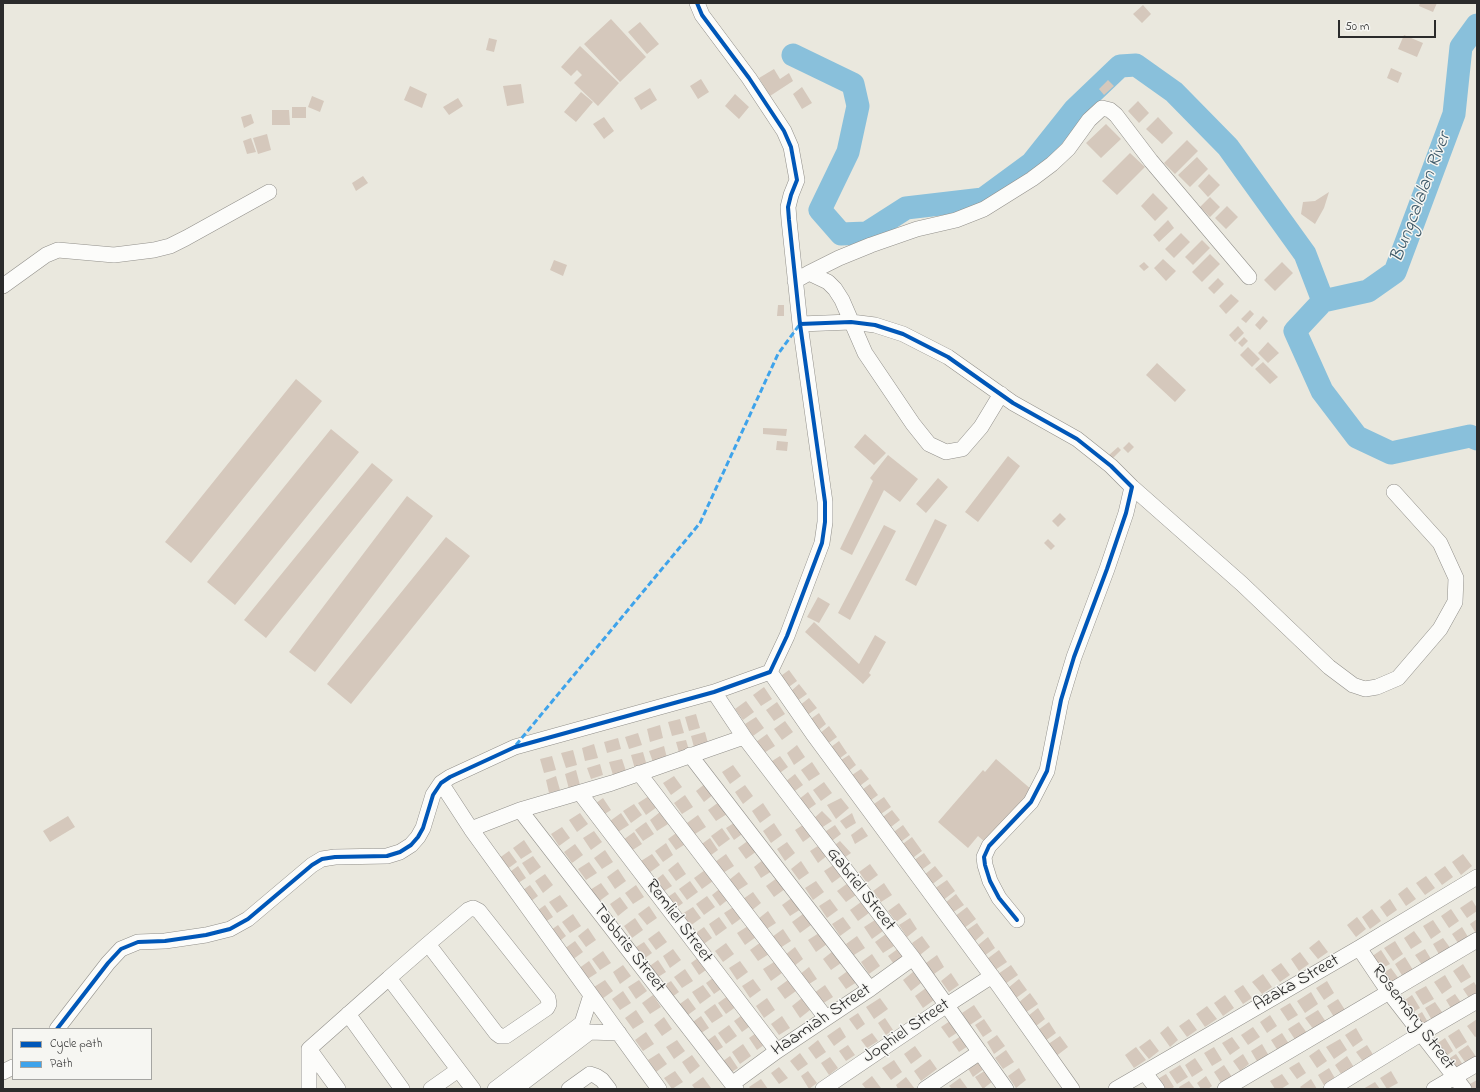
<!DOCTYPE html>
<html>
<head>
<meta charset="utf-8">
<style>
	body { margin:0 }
	#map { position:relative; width:1480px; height:1092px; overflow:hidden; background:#eae8de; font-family:"Indie Flower",sans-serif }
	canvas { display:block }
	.frame { position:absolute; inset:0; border:4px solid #2b2b2b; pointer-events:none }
	.legend { position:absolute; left:12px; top:1028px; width:140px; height:52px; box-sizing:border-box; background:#f6f6f2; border:1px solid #a5a5a2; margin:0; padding:5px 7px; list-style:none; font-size:12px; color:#2b2b2b }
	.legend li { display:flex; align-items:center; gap:8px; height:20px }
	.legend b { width:20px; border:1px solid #a5a5a2 }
	.scale { position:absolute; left:1338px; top:20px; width:98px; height:18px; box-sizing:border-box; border:2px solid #2b2b2b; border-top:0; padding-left:5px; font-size:12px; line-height:14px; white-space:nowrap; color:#2b2b2b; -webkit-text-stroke:3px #f6f6f2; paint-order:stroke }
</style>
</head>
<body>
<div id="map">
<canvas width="1480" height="1092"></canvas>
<div class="frame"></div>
<ul class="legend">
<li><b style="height:5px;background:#0057b8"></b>Cycle path</li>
<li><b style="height:5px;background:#3ea3eb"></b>Path</li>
</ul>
<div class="scale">50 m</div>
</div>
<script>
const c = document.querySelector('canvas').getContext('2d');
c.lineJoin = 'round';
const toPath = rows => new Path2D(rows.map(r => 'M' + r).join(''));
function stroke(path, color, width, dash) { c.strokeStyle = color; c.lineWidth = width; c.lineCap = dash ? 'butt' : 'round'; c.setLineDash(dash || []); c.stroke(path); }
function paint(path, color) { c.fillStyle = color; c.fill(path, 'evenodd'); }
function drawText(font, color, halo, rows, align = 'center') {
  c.font = font + ' "Indie Flower",sans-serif'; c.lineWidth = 3; c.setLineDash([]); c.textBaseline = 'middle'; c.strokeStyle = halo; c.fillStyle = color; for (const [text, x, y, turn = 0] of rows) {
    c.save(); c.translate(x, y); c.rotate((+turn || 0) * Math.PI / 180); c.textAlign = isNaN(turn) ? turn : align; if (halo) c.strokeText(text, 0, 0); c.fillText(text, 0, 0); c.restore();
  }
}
const river = toPath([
	[1477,25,1461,47,1454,114,1395,272,1368,291,1323,301,1295,331,1322,391,1357,437,1391,453,1470,436,1477,439],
	[793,55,853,84,858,106,848,152,820,210,841,234,867,233,906,208,983,199,1032,163,1075,109,1120,66,1136,65,1174,92,1228,147,1305,254,1323,301]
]);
const building = toPath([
	[1420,3,1437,3,1433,12,1419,6],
	[1143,5,1151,14,1142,23,1133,14],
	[611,19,646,57,620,82,584,44],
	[640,22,659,44,647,54,628,32],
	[1404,35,1423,43,1417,57,1398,49],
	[489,38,497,40,494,52,486,50],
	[580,46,619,83,598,106,574,83,582,75,577,70,571,76,561,67],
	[1391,68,1402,73,1398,83,1387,78],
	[774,69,780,79,789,73,793,81,770,96,759,78],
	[701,79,709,92,698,99,690,86],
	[1108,80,1114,86,1104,95,1099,89],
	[521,84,524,103,507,106,503,86],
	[410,86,427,94,422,108,404,100],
	[802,87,812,103,802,109,793,94],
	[650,88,657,100,641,110,634,98],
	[581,92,593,102,576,122,564,112],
	[735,94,749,107,739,119,725,106],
	[312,96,324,101,320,112,308,107],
	[458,98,463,106,449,115,443,107],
	[1138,101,1149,113,1139,123,1128,111],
	[292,107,306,107,306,118,292,118],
	[272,110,289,110,290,125,272,125],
	[251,114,254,123,244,128,241,117],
	[604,117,614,131,604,139,593,124],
	[1158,117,1173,133,1162,144,1146,129],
	[1106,124,1121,139,1101,158,1086,143],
	[267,134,271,150,258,154,253,138],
	[251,138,256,152,247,154,243,141],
	[1187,140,1198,151,1175,174,1164,163],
	[1130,153,1145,167,1117,195,1102,181],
	[1197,157,1208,169,1190,187,1178,175],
	[1209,174,1220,185,1208,197,1198,186],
	[363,176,368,183,356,191,352,183],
	[1329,192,1324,208,1315,224,1301,214,1303,202,1315,201],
	[1153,193,1168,208,1155,221,1141,206],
	[1210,197,1220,207,1210,217,1200,207],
	[1227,206,1238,217,1226,229,1215,218],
	[1168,220,1174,228,1159,242,1153,235],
	[1181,233,1190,242,1174,258,1165,249],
	[1202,240,1210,248,1193,265,1185,257],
	[1210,254,1220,264,1202,282,1192,272],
	[1163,259,1176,271,1166,281,1154,268],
	[554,260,567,265,563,276,550,270],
	[1144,262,1149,267,1144,271,1139,266],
	[1282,262,1293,273,1275,291,1264,280],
	[1218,278,1224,284,1214,294,1208,288],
	[1231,294,1239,301,1226,314,1219,306],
	[778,305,784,305,784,316,777,316],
	[1250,310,1254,314,1246,323,1241,319],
	[1263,316,1268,321,1260,330,1255,325],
	[1238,326,1244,333,1235,342,1229,335],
	[1244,337,1248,341,1242,347,1238,343],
	[1268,342,1279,353,1268,363,1258,353],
	[1248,347,1260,359,1252,367,1240,355],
	[1263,362,1278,377,1270,384,1255,369],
	[1157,363,1186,390,1175,402,1146,375],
	[296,379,322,401,191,563,165,542],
	[763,428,787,429,786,436,763,434],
	[331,429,359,452,235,605,207,582],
	[865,434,886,453,874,465,854,447],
	[777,441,788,442,787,451,776,450],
	[1129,442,1134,447,1128,453,1123,448],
	[1118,447,1121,450,1112,459,1109,455],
	[888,455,918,479,900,502,884,490,852,555,840,549,873,481,870,478],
	[1008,456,1020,466,978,522,965,512],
	[372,463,393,480,266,638,244,620],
	[938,478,948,487,926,513,916,504],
	[407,496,433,516,315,672,289,652],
	[1060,513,1066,519,1058,527,1052,521],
	[935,519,947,525,916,586,905,580],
	[884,525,896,531,850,620,838,613],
	[446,537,470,556,351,704,327,684],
	[1048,539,1055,546,1051,550,1044,543],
	[818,597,830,604,819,623,807,617],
	[814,622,859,664,875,635,886,642,869,673,871,675,863,684,805,632],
	[789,670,797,681,786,689,778,678],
	[799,684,807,694,797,701,790,692],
	[764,687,772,699,761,706,753,695],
	[809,698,817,708,806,716,799,706],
	[746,701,754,712,743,720,735,709],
	[777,702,785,714,774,721,766,710],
	[819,713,826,724,816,732,808,721],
	[696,714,700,728,689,731,685,717],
	[756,717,764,728,753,736,745,724],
	[680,719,684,733,672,736,668,722],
	[785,721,793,732,782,740,774,729],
	[660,725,663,738,650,742,647,729],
	[829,726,837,737,826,745,819,734],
	[705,732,709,747,695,751,691,736],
	[638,733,642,745,629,749,625,737],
	[767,734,775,746,764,753,756,742],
	[618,738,621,749,607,753,604,742],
	[686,740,690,754,680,756,676,742],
	[839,741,847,753,836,761,827,750],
	[594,744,598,758,585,761,582,748],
	[797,745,805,757,794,765,787,753],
	[664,746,667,758,653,762,649,751],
	[573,750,577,765,566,768,561,753],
	[643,752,647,766,635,769,631,755],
	[849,755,856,765,846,773,838,762],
	[552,756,556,770,544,773,540,759],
	[780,756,788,767,777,775,769,763],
	[622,759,626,771,613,775,609,762],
	[996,759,1032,790,986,843,978,836,968,848,938,822,983,770,985,772],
	[812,762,820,774,809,781,801,770],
	[600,764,603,775,591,779,587,768],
	[733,765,741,776,730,784,722,772],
	[861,769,869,779,857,788,849,777],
	[576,770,580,785,569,789,565,774],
	[795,774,803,785,792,793,785,782],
	[556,776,560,790,549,793,546,780],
	[674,776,682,787,671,795,663,783],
	[824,782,832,793,821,801,813,790],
	[706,783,714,794,704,802,696,791],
	[870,784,878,795,867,803,859,792],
	[745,785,753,796,743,804,735,792],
	[808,792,816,804,806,811,798,800],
	[685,795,693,807,682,814,674,803],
	[649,796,657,807,646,815,638,803],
	[884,797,891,807,878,816,871,806],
	[603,798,611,810,600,817,592,806],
	[841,798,849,808,836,819,827,805],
	[719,802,727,814,716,821,708,810],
	[763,803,771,815,760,823,752,811],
	[634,804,642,815,631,823,623,811],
	[892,810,900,820,887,830,880,819],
	[822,811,832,821,818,830,812,820],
	[660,812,668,824,657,831,650,820],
	[580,813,588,824,577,832,569,820],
	[621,813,629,825,618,832,610,821],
	[852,813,856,823,846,829,840,821],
	[698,815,706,827,695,834,687,823],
	[68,816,75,827,50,842,43,831],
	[737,821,745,832,734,840,726,828],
	[646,822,654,834,643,841,635,830],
	[774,823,782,835,771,843,763,831],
	[806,823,814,834,803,842,795,830],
	[835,825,841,834,829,843,819,836],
	[903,825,910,835,898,844,891,834],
	[562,827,570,838,559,846,551,834],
	[862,827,868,836,855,844,851,835],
	[722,828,730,839,719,847,711,836],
	[594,831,602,842,591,850,583,838],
	[679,831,687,843,676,850,668,839],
	[634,832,642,844,631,851,623,840],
	[912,837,922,851,910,860,900,846],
	[710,838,718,850,707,858,699,846],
	[524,840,532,852,521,859,513,848],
	[749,840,757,851,746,859,738,848],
	[840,841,851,853,841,860,831,848],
	[787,842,795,853,785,861,777,849],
	[666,843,673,855,663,862,655,851],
	[575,844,583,855,572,863,564,852],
	[821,844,828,855,818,863,810,851],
	[605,850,613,862,602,869,594,858],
	[509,851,517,862,506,870,498,859],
	[924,853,931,863,920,871,913,861],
	[652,854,660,865,649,873,641,861],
	[726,854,734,866,723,873,715,862],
	[1463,854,1472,866,1461,875,1452,862],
	[533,856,541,867,530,875,522,863],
	[764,859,772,871,761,878,754,867],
	[801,861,809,873,799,880,791,869],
	[589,862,597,873,586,880,578,869],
	[678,862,686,874,676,881,668,870],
	[835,864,843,875,832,883,824,871],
	[870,864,878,875,867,883,859,872],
	[518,866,526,878,515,885,507,874],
	[935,866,943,876,930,886,923,876],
	[1445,866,1453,877,1442,885,1434,874],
	[618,869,626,881,615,889,607,877],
	[705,870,713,881,702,889,694,878],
	[739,872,748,884,737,891,729,880],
	[545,874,553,885,543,893,535,881],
	[663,874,672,886,661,893,653,882],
	[1426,876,1435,888,1425,895,1416,883],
	[777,878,785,889,774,897,766,886],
	[947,880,955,891,942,901,934,889],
	[690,881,698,892,687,900,679,889],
	[816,881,824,892,813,900,805,888],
	[601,883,609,894,598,902,590,890],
	[848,883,856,895,846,902,837,891],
	[884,883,892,895,881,902,873,891],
	[530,885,538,896,527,904,520,892],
	[636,885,644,897,633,904,625,893],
	[722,887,730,898,720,906,712,895],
	[1407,887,1416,899,1406,906,1398,894],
	[675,892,683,903,672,911,665,899],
	[753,892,761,903,751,911,743,899],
	[956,894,964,905,952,913,945,903],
	[560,895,568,906,557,913,549,902],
	[707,896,715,907,704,915,696,904],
	[620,897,628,908,618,916,610,904],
	[793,897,801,909,790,916,782,905],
	[830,899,838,910,827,918,819,906],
	[1390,899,1397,910,1387,917,1380,907],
	[1472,900,1477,908,1477,911,1467,918,1460,908],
	[861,902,869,913,858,921,850,910],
	[899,903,907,914,896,922,888,911],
	[545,905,553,917,542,924,534,913],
	[649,906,657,918,647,925,638,914],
	[735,906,743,917,732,925,724,913],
	[693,907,701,918,690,926,682,914],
	[967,907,976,919,963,929,954,917],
	[1372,909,1381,921,1370,929,1362,917],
	[1451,909,1459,921,1449,928,1441,916],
	[768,911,776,923,765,930,758,919],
	[573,914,581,926,570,933,562,922],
	[803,914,811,925,800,933,792,922],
	[719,917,727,928,716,936,709,924],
	[843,917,851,928,840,936,832,924],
	[1357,917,1366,929,1356,937,1347,925],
	[635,918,643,930,632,938,624,926],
	[910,918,917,929,907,937,899,925],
	[1477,919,1477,935,1470,924],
	[875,920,883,931,872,939,864,927],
	[1433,920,1441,932,1431,939,1423,926],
	[977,923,984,933,975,941,967,930],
	[558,925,566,936,556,944,547,933],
	[748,926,756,937,745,945,737,933],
	[704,927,712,938,701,946,693,935],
	[1462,927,1468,937,1458,943,1452,934],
	[588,928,596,940,586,947,578,936],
	[783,929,791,941,780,948,772,937],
	[659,931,667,942,656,950,648,939],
	[1414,931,1422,942,1411,949,1404,938],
	[819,933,827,944,816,952,808,940],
	[886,934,894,946,883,953,875,942],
	[857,936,865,948,854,955,846,944],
	[922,936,930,947,920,955,912,943],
	[988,937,995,948,984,956,977,946],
	[1443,938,1451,949,1440,956,1433,944],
	[1319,940,1328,952,1318,959,1309,948],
	[575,941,583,952,572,960,564,949],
	[1395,941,1403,954,1393,961,1384,948],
	[644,942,652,953,641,961,633,949],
	[761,942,769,954,758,961,750,950],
	[726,943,734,954,723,962,715,951],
	[795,947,803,959,793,967,785,955],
	[899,948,907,959,896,967,888,956],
	[673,949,681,960,670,968,663,956],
	[1425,949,1431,959,1422,965,1415,955],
	[999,950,1007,962,995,970,987,959],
	[1381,950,1390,964,1379,970,1371,957],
	[603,951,611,963,600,970,592,959],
	[833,951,841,963,831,970,823,959],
	[1300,952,1309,964,1299,971,1291,959],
	[872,954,880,966,869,974,861,962],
	[702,955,710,967,699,975,691,963],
	[937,955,944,967,934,974,926,963],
	[1405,957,1413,970,1403,977,1395,964],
	[658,960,666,972,655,979,647,968],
	[589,961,597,973,586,980,578,969],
	[740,961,748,972,737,980,729,968],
	[774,962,782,973,771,981,763,969],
	[1281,963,1290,975,1280,982,1271,970],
	[1463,964,1471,977,1461,983,1453,971],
	[623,965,631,976,620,984,613,972],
	[1011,965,1018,975,1005,984,998,974],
	[809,967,817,979,806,986,799,975],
	[1391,968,1399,979,1389,985,1382,974],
	[685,969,693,981,682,988,674,977],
	[849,970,857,982,846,989,838,978],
	[913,972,921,983,911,991,903,980],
	[951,973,959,985,949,992,941,981],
	[1263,974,1272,987,1262,994,1252,982],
	[717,975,724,987,714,994,706,983],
	[1445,975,1452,987,1442,994,1434,982],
	[753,979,761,990,750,998,742,986],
	[1019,979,1027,990,1016,998,1008,988],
	[605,980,613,991,602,999,594,987],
	[639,980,647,991,636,999,628,987],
	[788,980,796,991,785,999,777,988],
	[671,981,679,992,668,1000,660,988],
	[1327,981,1334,993,1324,1000,1316,988],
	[1474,982,1477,987,1477,997,1471,1001,1463,989],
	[703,985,711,996,700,1004,692,992],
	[825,985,833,997,822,1004,814,993],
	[1243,985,1252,998,1243,1004,1234,991],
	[1426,986,1434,999,1423,1005,1415,992],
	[926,988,934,1000,923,1008,915,996],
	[623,991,631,1003,620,1010,612,999],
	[1311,992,1318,1004,1305,1013,1297,1001],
	[1030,993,1038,1004,1025,1013,1018,1003],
	[1455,994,1462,1004,1452,1010,1446,1000],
	[653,995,661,1007,650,1014,642,1003],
	[729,995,737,1006,726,1014,718,1003],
	[1225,995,1234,1008,1223,1016,1214,1003],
	[1412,995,1420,1008,1410,1014,1402,1002],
	[688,998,696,1009,685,1017,677,1006],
	[767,998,775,1010,764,1018,756,1006],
	[802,998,810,1010,800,1018,792,1006],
	[880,998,888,1009,874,1019,866,1007],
	[1338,999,1345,1010,1334,1017,1327,1006],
	[1435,1002,1444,1015,1433,1022,1425,1008],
	[1290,1003,1298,1015,1288,1021,1280,1009],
	[715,1004,723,1016,712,1023,704,1012],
	[974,1005,982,1017,970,1025,962,1013],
	[1207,1006,1217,1019,1205,1027,1196,1014],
	[1038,1008,1045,1019,1036,1026,1028,1016],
	[636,1010,644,1022,633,1029,625,1018],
	[1318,1010,1326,1022,1314,1030,1305,1018],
	[1422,1012,1429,1024,1420,1030,1412,1018],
	[745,1013,753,1024,742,1032,734,1021],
	[858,1013,865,1024,857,1030,849,1019],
	[1270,1015,1277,1026,1267,1033,1260,1022],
	[701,1016,709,1028,698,1035,690,1024],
	[782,1016,790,1028,779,1035,771,1024],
	[664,1017,672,1029,662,1036,654,1025],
	[885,1018,893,1030,886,1035,878,1023],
	[984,1019,992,1031,983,1037,975,1025],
	[1189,1019,1197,1030,1187,1037,1179,1026],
	[1477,1019,1477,1036,1475,1037,1467,1026],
	[950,1021,958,1032,949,1038,941,1027],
	[1049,1022,1056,1033,1045,1041,1038,1030],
	[1299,1022,1307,1033,1296,1041,1288,1029],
	[729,1025,737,1036,726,1044,718,1033],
	[1168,1026,1178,1040,1170,1047,1160,1033],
	[840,1027,846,1037,834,1046,827,1036],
	[1253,1027,1260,1037,1248,1045,1241,1035],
	[1356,1028,1363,1040,1353,1047,1345,1035],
	[1459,1029,1467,1042,1456,1049,1448,1036],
	[759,1031,768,1042,757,1050,749,1038],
	[646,1032,654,1044,643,1051,635,1040],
	[872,1033,878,1041,867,1048,861,1040],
	[1282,1033,1289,1044,1278,1051,1271,1040],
	[715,1035,723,1047,712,1054,704,1043],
	[997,1035,1005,1046,994,1054,987,1042],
	[961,1036,968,1046,959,1052,952,1042],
	[1060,1036,1068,1047,1055,1057,1047,1045],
	[1232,1037,1240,1048,1230,1055,1222,1043],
	[1445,1038,1453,1051,1443,1058,1435,1045],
	[1150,1039,1159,1051,1149,1059,1139,1047],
	[1340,1039,1347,1050,1334,1059,1326,1047],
	[677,1040,685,1051,674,1059,666,1047],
	[818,1040,826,1052,816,1059,808,1048],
	[743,1044,751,1056,740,1064,732,1052],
	[1262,1044,1269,1056,1258,1063,1251,1051],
	[848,1045,855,1055,846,1061,839,1051],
	[1367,1045,1374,1056,1364,1063,1356,1052],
	[1468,1045,1477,1058,1467,1065,1458,1052],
	[915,1046,922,1056,911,1064,904,1054],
	[1136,1047,1146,1060,1134,1068,1125,1055],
	[1214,1047,1222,1060,1212,1066,1204,1053],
	[1319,1049,1327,1061,1317,1068,1309,1056],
	[1006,1050,1014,1062,1003,1069,995,1058],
	[659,1053,667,1064,656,1072,648,1060],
	[800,1053,808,1064,798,1071,790,1061],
	[1243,1054,1249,1064,1240,1071,1233,1061],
	[1456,1054,1463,1065,1454,1071,1447,1060],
	[692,1055,700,1066,690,1074,682,1062],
	[730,1056,738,1068,727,1075,719,1064],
	[1347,1056,1355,1069,1343,1077,1335,1065],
	[830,1057,838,1068,829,1075,821,1063],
	[976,1058,984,1069,973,1077,966,1065],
	[1195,1058,1203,1070,1192,1077,1185,1065],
	[930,1059,937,1069,921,1081,914,1071],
	[894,1060,902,1072,891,1080,882,1068],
	[1299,1062,1306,1073,1297,1079,1289,1068],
	[1180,1065,1188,1077,1177,1084,1169,1072],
	[1224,1065,1232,1077,1221,1083,1214,1072],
	[779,1067,788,1078,779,1084,771,1073],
	[1019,1068,1026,1080,1016,1088,1008,1076],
	[1329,1068,1336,1080,1325,1087,1318,1075],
	[986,1070,993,1081,983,1089,975,1077],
	[675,1071,683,1082,672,1089,664,1078],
	[808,1071,817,1083,809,1089,801,1076],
	[1391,1071,1398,1083,1387,1089,1380,1078],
	[1166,1074,1174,1087,1171,1089,1161,1089,1156,1080],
	[1282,1074,1289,1084,1281,1089,1275,1089,1270,1081],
	[872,1076,881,1088,880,1089,866,1089,862,1084],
	[1206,1076,1212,1086,1208,1089,1201,1089,1197,1083],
	[703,1077,711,1088,695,1089,692,1085],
	[906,1077,915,1089,898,1089,896,1085],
	[960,1078,968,1089,952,1089,949,1086],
	[761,1079,768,1089,751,1089,749,1087],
	[1311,1079,1317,1089,1302,1089,1300,1087],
	[1477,1080,1477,1089,1471,1089,1468,1085],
	[1189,1081,1195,1089,1180,1089,1179,1087],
	[1375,1082,1380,1089,1363,1089]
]);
const minor = toPath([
	[809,273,828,282,835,289,842,300,865,353,913,424,929,444,946,452,962,449,981,427,1001,394],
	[795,281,809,273,839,258,871,245,917,229,956,220,984,209,1032,179,1052,164,1068,149,1089,120,1102,108,1110,110,1116,115,1151,161,1249,277],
	[3,286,46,255,58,250,114,255,154,250,170,246,186,238,269,192],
	[800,324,851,322,875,325,903,334,948,357,1013,403,1077,439,1111,466,1132,487,1126,513,1107,569,1074,657,1061,700,1047,771,1031,802,989,846,984,857,985,865,990,881,999,898,1017,920],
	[1132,487,1242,584,1329,667,1353,685,1365,689,1377,687,1398,678,1440,629,1455,602,1456,578,1440,543,1394,492],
	[770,672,813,734,999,986,1072,1089],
	[714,692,744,737,913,958,1006,1089],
	[690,755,870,989],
	[639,773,826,1018],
	[441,783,471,829],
	[580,793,777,1051],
	[520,810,736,1089],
	[1359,948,1388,991,1464,1089],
	[389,978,428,944,468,910,473,908,479,911,548,998,549,1004,547,1008,506,1036,500,1036,496,1033,428,944],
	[348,1014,402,1089],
	[57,1029,108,963,121,949,138,942,165,941,206,935,230,929,248,919,312,865,322,859,335,857,387,856,400,852,411,845,418,837,423,828,433,795,441,783,450,777,515,747,714,692,770,672,787,636,822,543,825,522,825,502,800,324,789,220,788,207,791,195,797,180,791,147,784,131,749,78,702,15,697,3],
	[309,1049,338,1089],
	[3,1072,13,1067],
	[1145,1073,1157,1089],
	[732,1084,777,1051,870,989,913,958],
	[309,1089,309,1049,389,978,473,1089],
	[431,1089,458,1070],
	[495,1089,582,1023,591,995],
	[515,1089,590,1032,619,1033],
	[569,1089,590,1074,596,1076,602,1080,609,1089],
	[659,1089,471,829,520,810,612,783,744,737],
	[823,1089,947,1005,992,976],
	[925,1089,980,1052],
	[1116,1089,1359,948,1477,877],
	[1225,1089,1477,940],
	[1331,1089,1422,1033,1477,1001],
	[1434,1089,1477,1064]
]);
const quiet = toPath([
	[516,745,700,523,778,354,800,324]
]);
const cycleway = toPath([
	[800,324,851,322,875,325,903,334,948,357,1013,403,1077,439,1111,466,1132,487,1126,513,1107,569,1074,657,1061,700,1047,771,1031,802,989,846,984,857,985,865,990,881,999,898,1017,920],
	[57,1029,108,963,121,949,138,942,165,941,206,935,230,929,248,919,312,865,322,859,335,857,387,856,400,852,411,845,418,837,423,828,433,795,441,783,450,777,515,747,714,692,770,672,787,636,822,543,825,522,825,502,800,324,789,220,788,207,791,195,797,180,791,147,784,131,749,78,702,15,697,3]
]);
const streetNames = [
	["Gabriel Street",860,890,52],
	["Remliel Street",678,922,53],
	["Tabbris Street",628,949,52],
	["Azaka Street",1297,984,-30],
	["Rosemary Street",1412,1018,53],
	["Haamiah Street",822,1021,-34],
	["Jophiel Street",907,1032,-34]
];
const waterNames = [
	["Bungcalalan River",1422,198,-69]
];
stroke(river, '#89c0db', 23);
paint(building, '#d5c8bc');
stroke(minor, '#918f8a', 16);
stroke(minor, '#fcfcfa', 15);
stroke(quiet, '#3ea3eb', 3, [6, 3]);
stroke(cycleway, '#0057b8', 4);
drawText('18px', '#2b2b2b', '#f6f6f2', streetNames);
drawText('italic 19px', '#3e5968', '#f6f6f2', waterNames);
</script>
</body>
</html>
